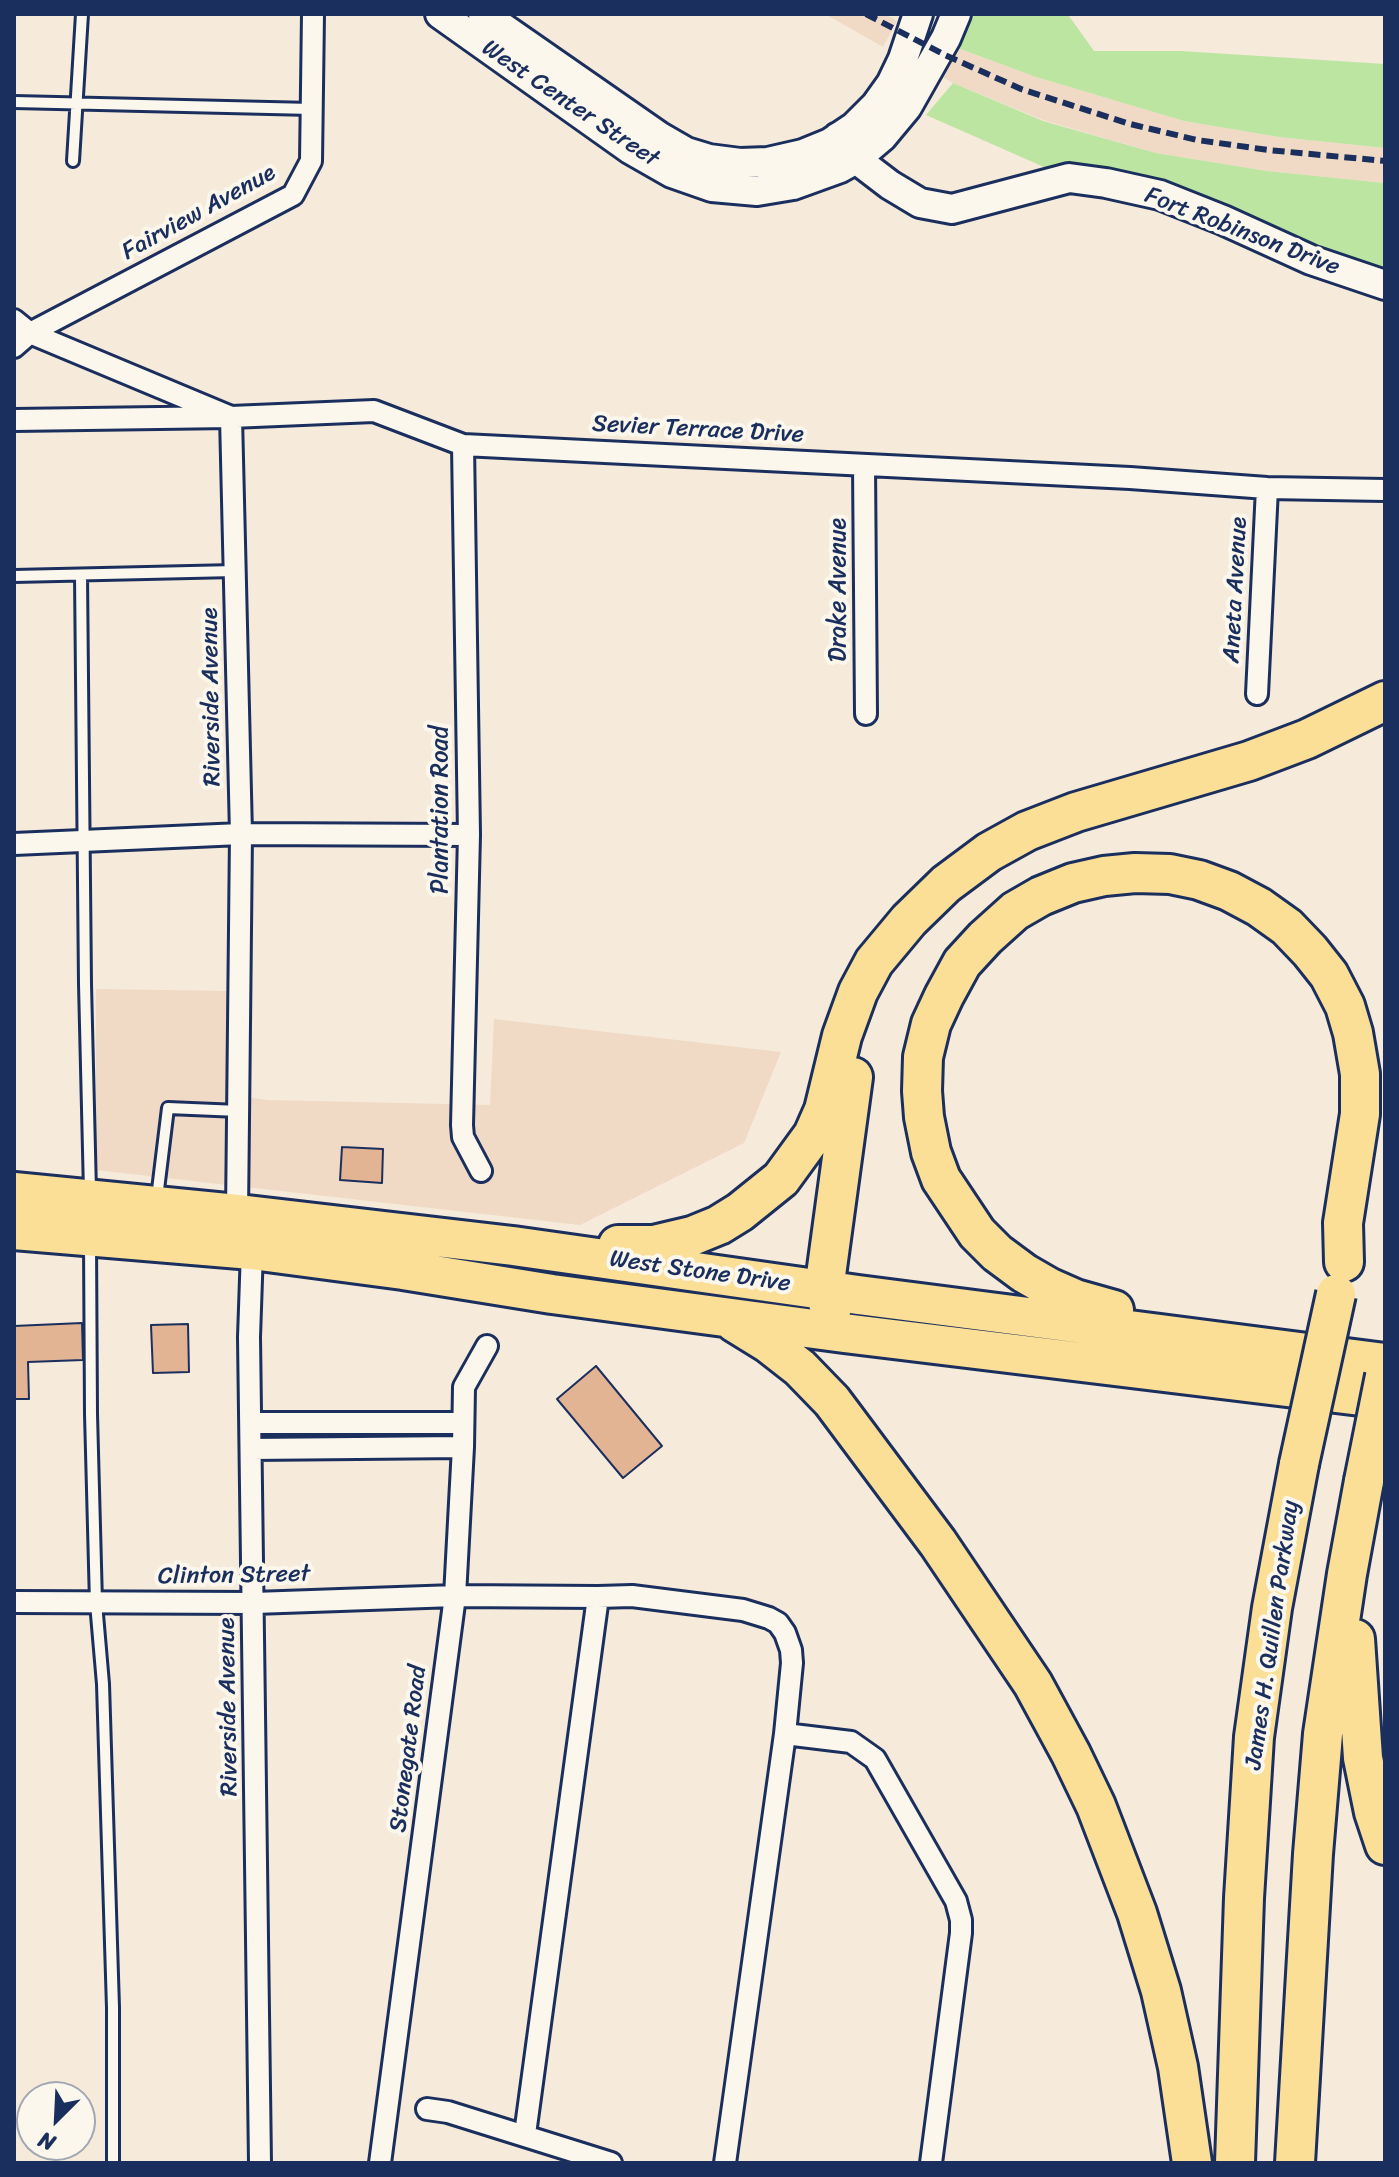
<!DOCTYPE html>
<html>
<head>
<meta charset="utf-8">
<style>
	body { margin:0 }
	#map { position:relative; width:1399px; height:2177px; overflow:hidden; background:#f6eada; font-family:Sriracha,sans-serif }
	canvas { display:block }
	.frame { position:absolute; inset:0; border:16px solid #1b2f5e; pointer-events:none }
	.north { position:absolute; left:16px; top:2081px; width:80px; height:80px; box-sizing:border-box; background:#fbf7ec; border:2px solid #a1a7b3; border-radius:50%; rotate:204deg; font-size:22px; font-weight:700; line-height:32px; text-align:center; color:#1b2f5e }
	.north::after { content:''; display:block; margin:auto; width:28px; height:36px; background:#1b2f5e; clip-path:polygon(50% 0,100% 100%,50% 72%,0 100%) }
</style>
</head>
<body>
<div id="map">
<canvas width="1399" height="2177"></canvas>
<div class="frame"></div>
<div class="north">N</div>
</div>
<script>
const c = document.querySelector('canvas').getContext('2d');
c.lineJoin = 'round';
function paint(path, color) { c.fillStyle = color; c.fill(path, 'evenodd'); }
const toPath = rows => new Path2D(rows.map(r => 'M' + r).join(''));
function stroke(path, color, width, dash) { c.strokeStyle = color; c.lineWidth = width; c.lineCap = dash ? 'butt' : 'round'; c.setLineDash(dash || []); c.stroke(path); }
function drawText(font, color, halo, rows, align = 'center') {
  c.font = font + ' Sriracha,sans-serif'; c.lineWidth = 8; c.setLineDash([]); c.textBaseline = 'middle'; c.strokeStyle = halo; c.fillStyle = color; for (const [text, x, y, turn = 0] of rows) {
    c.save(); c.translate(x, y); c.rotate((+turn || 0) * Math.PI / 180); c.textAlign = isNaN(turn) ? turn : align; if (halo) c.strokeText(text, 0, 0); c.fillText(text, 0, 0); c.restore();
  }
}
const built = toPath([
	[825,14,884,14,897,21,883,47],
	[947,44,1036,77,1184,121,1279,137,1385,148,1385,183,1267,171,1156,153,1043,120,953,83,929,69],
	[96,989,230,991,228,1095,268,1100,490,1105,494,1019,781,1052,744,1143,580,1225,96,1170]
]);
const green = toPath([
	[972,14,1061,14,1069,16,1094,51,1181,51,1385,64,1385,148,1279,137,1184,121,1036,77,947,44],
	[953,83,1043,121,1156,153,1267,171,1385,183,1385,285,1069,178,926,115]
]);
const building = toPath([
	[342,1147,383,1149,382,1183,340,1180,342,1147],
	[82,1323,83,1360,28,1362,29,1399,14,1399,14,1326,82,1323],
	[188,1324,189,1372,153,1373,151,1325,188,1324],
	[596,1366,662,1446,623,1478,557,1399,596,1366]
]);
const lane = toPath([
	[14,102,312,109],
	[73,161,82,14],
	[81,575,85,984,90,1192],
	[14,576,235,571],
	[157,1198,168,1108,239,1111],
	[90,1242,91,1414,96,1603,103,1684,113,2008,113,2163]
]);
const street = toPath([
	[14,320,30,333,231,417,241,834,237,1214],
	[14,347,30,333,293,195,311,161,313,14],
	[14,420,231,417,374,411,463,445,1130,478,1267,488,1385,490],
	[463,445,469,835,462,1125,463,1137,481,1171],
	[864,465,866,714],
	[1257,694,1267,488],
	[14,844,241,834,469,835],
	[252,1250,249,1337,260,2163],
	[251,1423,463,1423],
	[251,1449,463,1447],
	[598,1597,632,1596,743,1610,769,1618,778,1623,785,1633,791,1650,792,1663,785,1734,725,2163],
	[14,1602,254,1603,455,1596,598,1597,525,2134],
	[785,1734,851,1742,875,1759,956,1901,961,1920,961,1933,931,2163],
	[427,2109,448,2112,611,2163],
	[380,2163,455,1596,463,1447,464,1387,487,1346]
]);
const secondary = toPath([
	[440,14,630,149,672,173,712,187,757,191,793,185,840,168,856,159,882,137,907,107,946,38,956,14],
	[483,14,660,137,686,152,709,159,740,163,768,162,803,154,830,143,854,127,876,105,891,84,903,59,918,14],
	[838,137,856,159,890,185,920,203,952,209,1069,178,1106,183,1160,195,1223,220,1311,260,1385,285]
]);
const highway = toPath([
	[14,1192,237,1214,513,1246,858,1295,1385,1363],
	[14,1230,252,1250,403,1270,552,1294,844,1333,1385,1399],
	[618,1245,654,1245,692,1236,719,1225,740,1212,781,1179,813,1135,824,1110,842,1036,858,992,874,962,909,920,946,884,989,852,1027,831,1076,812,1249,761,1307,739,1385,701],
	[1114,1310,1075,1299,1050,1288,1024,1273,997,1253,977,1233,941,1179,931,1152,924,1117,922,1091,923,1057,931,1024,944,996,962,963,985,938,1015,911,1041,896,1073,883,1104,876,1135,873,1170,874,1199,880,1229,891,1259,907,1287,927,1310,951,1329,975,1345,1006,1353,1033,1360,1074,1360,1114,1343,1223,1344,1262],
	[831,1312,824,1290,853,1077],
	[734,1322,768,1343,800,1368,832,1401,938,1543,1033,1684,1071,1754,1096,1806,1137,1913,1161,1991,1178,2067,1192,2163],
	[1355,1639,1363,1758,1374,1812,1385,1845],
	[1235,2163,1244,1898,1254,1737,1272,1608,1299,1464],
	[1295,2163,1313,1854,1323,1734,1347,1574,1364,1481]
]);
const rail = toPath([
	[866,14,945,55,1021,89,1130,124,1197,140,1268,150,1385,161]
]);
const highwayBridge = toPath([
	[1299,1464,1336,1294],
	[1364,1481,1385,1376]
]);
const streetNames = [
	["West Center Street",570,104,34],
	["Fairview Avenue",199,213,-29],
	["Fort Robinson Drive",1242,232,21],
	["Sevier Terrace Drive",698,430,3],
	["Drake Avenue",839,590,-90],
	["Aneta Avenue",1236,590,-87],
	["Riverside Avenue",212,697,-91],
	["Plantation Road",441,810,-90],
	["West Stone Drive",700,1272,8],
	["Clinton Street",234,1576,-1],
	["James H. Quillen Parkway",1273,1635,-82],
	["Riverside Avenue",229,1707,-91],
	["Stonegate Road",409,1749,-83]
];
paint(built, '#f0dac5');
paint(green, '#bbe5a1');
paint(building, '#e3b494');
stroke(building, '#1b2f5e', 2);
stroke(lane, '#1b2f5e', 16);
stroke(street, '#1b2f5e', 26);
stroke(secondary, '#1b2f5e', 34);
stroke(highway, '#1b2f5e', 44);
stroke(lane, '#fbf7ec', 10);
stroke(street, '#fbf7ec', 20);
stroke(secondary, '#fbf7ec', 28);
stroke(highway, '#fbdf96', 38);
stroke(rail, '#1b2f5e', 6, [12, 6]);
stroke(highwayBridge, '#1b2f5e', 44, []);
stroke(highwayBridge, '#fbdf96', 38);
drawText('24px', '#1b2f5e', '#fbf7ec', streetNames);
</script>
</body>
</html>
